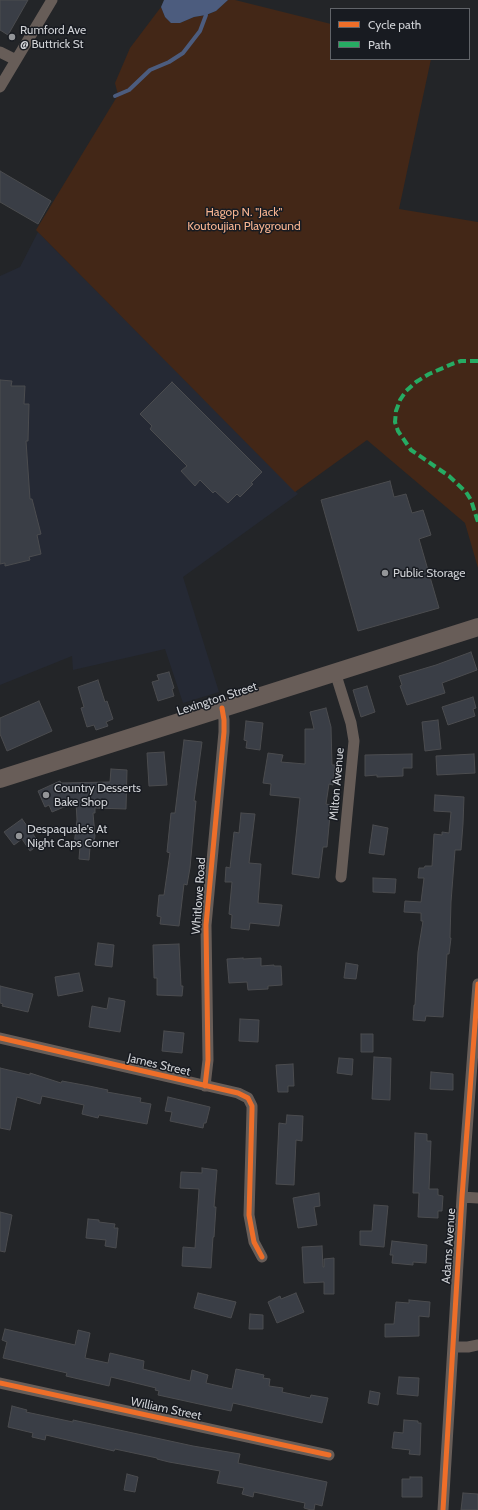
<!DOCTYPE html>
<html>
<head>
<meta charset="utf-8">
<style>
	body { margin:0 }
	#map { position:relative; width:478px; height:1510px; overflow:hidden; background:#232528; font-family:Cabin,sans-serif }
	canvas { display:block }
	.legend { position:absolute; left:330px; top:8px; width:140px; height:52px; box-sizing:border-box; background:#181b21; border:1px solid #616469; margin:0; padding:5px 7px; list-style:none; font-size:12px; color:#cfd1d5 }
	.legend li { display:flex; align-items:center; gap:8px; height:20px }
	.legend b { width:20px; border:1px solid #616469 }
</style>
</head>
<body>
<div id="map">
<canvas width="478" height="1510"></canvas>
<ul class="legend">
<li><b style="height:5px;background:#ee6e29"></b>Cycle path</li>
<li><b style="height:5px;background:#26ab63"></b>Path</li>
</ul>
</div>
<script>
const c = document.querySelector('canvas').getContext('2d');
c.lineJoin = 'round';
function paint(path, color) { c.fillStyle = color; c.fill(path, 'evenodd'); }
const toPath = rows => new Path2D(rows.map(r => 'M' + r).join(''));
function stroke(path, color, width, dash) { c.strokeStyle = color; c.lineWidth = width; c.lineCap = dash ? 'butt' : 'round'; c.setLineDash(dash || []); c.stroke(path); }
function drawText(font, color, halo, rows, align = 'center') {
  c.font = font + ' Cabin,sans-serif'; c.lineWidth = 3; c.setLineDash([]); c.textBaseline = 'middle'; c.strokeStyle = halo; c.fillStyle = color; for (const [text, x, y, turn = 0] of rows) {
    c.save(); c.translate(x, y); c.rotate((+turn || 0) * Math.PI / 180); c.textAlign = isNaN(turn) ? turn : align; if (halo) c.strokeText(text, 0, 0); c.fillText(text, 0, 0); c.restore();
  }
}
const built = toPath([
	[38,232,298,494,183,577,219,692,183,703,165,649,73,670,72,656,0,685,0,276,20,267]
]);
const green = toPath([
	[228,0,235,0,331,24,331,59,431,59,399,209,478,222,478,568,465,523,367,440,295,492,36,230,118,95,115,83,130,48,161,7,165,17,171,23,180,23,194,17,207,15,216,11]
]);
const water = toPath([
	[164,0,228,0,216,11,206,15,194,17,180,23,171,23,165,17,161,7]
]);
const stream = toPath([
	[115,96,129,90,150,70,169,62,183,53,200,31,206,15]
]);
const building = toPath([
	[0,0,28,0,8,35,0,30,0,0],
	[0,171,51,201,38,224,0,202,0,171],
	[0,380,12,381,11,386,25,386,24,404,29,404,28,441,26,441,30,499,32,499,41,534,37,535,41,554,29,557,30,560,5,566,5,563,0,564,0,380],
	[172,382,262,472,251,483,253,484,240,497,237,494,228,503,215,491,213,493,200,480,195,486,181,471,187,466,150,429,152,426,140,414,172,382],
	[390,481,394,497,406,494,412,513,423,510,431,535,419,539,439,608,358,631,321,500,390,481],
	[471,652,477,670,442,683,445,693,407,705,400,686,402,685,399,676,436,665,471,652],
	[169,672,174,688,172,689,174,696,158,701,152,682,159,680,157,675,169,672],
	[98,680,105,702,107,701,113,719,106,722,108,726,96,730,94,725,87,727,81,708,84,707,78,687,98,680],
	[367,686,375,712,361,717,353,690,367,686],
	[473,697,476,708,473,709,475,716,448,725,442,707,473,697],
	[39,701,52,731,7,751,0,734,0,718,39,701],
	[326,708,331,727,332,765,335,765,333,785,329,784,326,804,331,805,327,847,323,847,319,878,292,874,300,798,270,795,271,784,263,783,268,753,283,755,281,762,305,764,305,729,314,729,310,712,326,708],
	[438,720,441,749,425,751,422,722,438,720],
	[246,721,263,723,260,750,246,748,247,741,244,740,246,721],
	[184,740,202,742,194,801,196,801,190,868,187,885,184,884,179,926,160,924,161,917,157,916,159,895,164,895,170,853,167,852,171,813,175,813,184,740],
	[164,752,167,785,149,786,147,753,164,752],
	[412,754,412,768,403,768,403,776,377,777,377,775,365,776,365,755,412,754],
	[474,754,475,773,437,775,436,756,474,754],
	[111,769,127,770,126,809,95,808,95,813,93,813,95,836,93,847,90,847,89,860,79,859,80,846,74,845,77,820,76,802,52,812,49,805,45,807,38,791,60,781,61,783,110,782,111,769],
	[435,795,464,797,463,824,461,850,455,850,451,902,450,938,451,938,449,954,447,954,443,1017,426,1016,425,1021,413,1020,414,1005,415,1005,418,952,423,921,421,921,421,913,404,912,405,901,421,902,424,878,418,878,419,868,424,868,425,866,432,866,434,834,442,835,442,832,449,833,451,812,434,811,435,795],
	[241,813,255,814,249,863,261,864,258,903,282,905,279,926,250,923,249,930,231,928,232,915,229,914,232,882,225,882,226,867,230,868,234,832,239,833,241,813],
	[22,819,40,844,30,851,22,839,14,845,4,832,22,819],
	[373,825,388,828,384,855,369,853,373,825],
	[373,878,396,879,395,893,373,892,373,878],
	[98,943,114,945,112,967,95,965,98,943],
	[179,944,181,986,183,986,182,996,157,995,157,978,154,978,153,945,179,944],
	[243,958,243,959,261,958,261,966,274,965,274,966,281,966,282,985,268,986,268,989,248,990,247,982,229,983,227,959,243,958],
	[346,963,358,965,356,979,344,978,346,963],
	[79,973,83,991,58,996,55,977,79,973],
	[0,986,33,994,28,1012,2,1006,3,1004,0,1003,0,986],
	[109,998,125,1001,120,1032,89,1027,92,1006,107,1009,109,998],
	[240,1019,259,1020,258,1042,239,1041,240,1019],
	[164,1031,184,1033,182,1053,162,1051,164,1031],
	[361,1034,373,1034,373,1052,361,1052,361,1034],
	[374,1057,391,1058,390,1100,372,1099,374,1057],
	[339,1058,353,1059,352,1075,337,1073,339,1058],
	[293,1064,294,1086,288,1086,288,1092,278,1092,276,1065,293,1064],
	[0,1068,30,1075,30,1073,61,1083,62,1081,89,1086,108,1090,107,1092,141,1098,140,1102,151,1104,147,1124,99,1115,98,1118,82,1114,84,1105,42,1096,40,1104,17,1097,10,1130,0,1128,0,1068],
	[431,1072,453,1074,453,1090,430,1089,431,1072],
	[168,1097,210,1107,206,1123,204,1123,203,1128,170,1121,172,1112,165,1111,168,1097],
	[287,1115,303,1116,302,1141,296,1140,294,1185,276,1184,279,1123,286,1124,287,1115],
	[415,1133,427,1134,427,1141,431,1141,429,1189,438,1189,438,1195,443,1196,442,1211,438,1211,438,1218,418,1217,419,1193,413,1193,415,1133],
	[202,1168,217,1170,214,1207,216,1207,214,1237,213,1237,211,1268,182,1266,183,1247,195,1248,199,1189,180,1188,181,1172,202,1173,202,1168],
	[319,1193,320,1206,314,1207,317,1225,298,1228,293,1198,319,1193],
	[374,1205,388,1206,384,1247,360,1245,360,1231,372,1231,374,1205],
	[0,1212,12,1215,5,1252,0,1251,0,1212],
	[88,1219,99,1220,99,1222,115,1224,114,1228,118,1228,116,1248,105,1246,106,1240,86,1238,88,1219],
	[392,1241,427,1245,426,1263,413,1262,413,1265,392,1263,393,1255,390,1255,392,1241],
	[322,1246,323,1267,324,1267,324,1259,334,1258,334,1294,324,1294,324,1282,304,1283,302,1247,322,1246],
	[198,1293,236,1302,231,1318,194,1308,198,1293],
	[296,1293,304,1312,277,1323,268,1302,280,1296,281,1299,296,1293],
	[409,1300,430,1302,429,1317,419,1316,419,1336,385,1337,385,1324,394,1324,396,1302,409,1303,409,1300],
	[250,1314,263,1315,263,1329,249,1329,250,1314],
	[5,1329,75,1345,78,1330,90,1333,85,1358,108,1363,110,1353,144,1361,143,1369,190,1381,192,1370,208,1375,206,1383,232,1389,236,1369,264,1375,263,1378,270,1379,269,1386,283,1388,282,1392,310,1398,311,1395,328,1398,322,1423,233,1403,231,1411,158,1395,159,1391,155,1390,156,1388,111,1377,109,1386,66,1376,67,1373,3,1358,7,1342,2,1340,5,1329],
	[399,1377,419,1378,418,1396,397,1394,399,1377],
	[370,1391,380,1393,378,1405,368,1403,370,1391],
	[12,1406,27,1410,26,1412,73,1422,73,1420,193,1446,240,1454,238,1463,327,1482,322,1506,315,1504,314,1510,311,1510,304,1508,305,1503,254,1492,253,1497,242,1494,244,1488,217,1483,220,1471,169,1462,157,1459,157,1458,115,1449,114,1451,46,1435,45,1440,32,1437,33,1433,8,1427,12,1406],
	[404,1420,418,1421,418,1423,421,1423,420,1455,409,1454,410,1450,392,1448,394,1432,403,1433,404,1420],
	[127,1474,138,1477,135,1492,124,1490,127,1474],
	[410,1477,422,1477,422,1497,402,1497,402,1479,410,1479,410,1477],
	[463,1493,478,1494,478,1510,461,1510,463,1493]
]);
const minor = toPath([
	[0,52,16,60],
	[0,87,52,0],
	[335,672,351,723,354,741,341,877],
	[0,1038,238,1093,248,1098,252,1106,252,1110,249,1215,254,1242,262,1257],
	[205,1086,208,1060,206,925,224,732,224,720,222,708],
	[462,1197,478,1198],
	[453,1347,468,1347,478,1345],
	[0,1383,329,1455],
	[443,1510,462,1197,478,984]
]);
const primary = toPath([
	[0,779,478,627]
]);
const quiet = toPath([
	[478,361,461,361,452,364,429,374,416,382,406,391,400,400,396,411,395,422,398,431,411,450,449,476,466,492,471,500,478,522]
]);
const cycleway = toPath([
	[0,1038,238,1093,248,1098,252,1106,252,1110,249,1215,254,1242,262,1257],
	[205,1086,208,1060,206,925,224,732,224,720,222,708],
	[0,1383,329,1455],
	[443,1510,462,1197,478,984]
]);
const markers = [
	[12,37,4,"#939598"],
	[385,573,4,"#939598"],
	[46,795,4,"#939598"],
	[19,836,4,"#939598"]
];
const poiNames = [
	["Rumford Ave",20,30],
	["@ Buttrick St",20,44],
	["Public Storage",393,573],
	["Country Desserts",54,788],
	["Bake Shop",54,802],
	["Despaquale's At",27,829],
	["Night Caps Corner",27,843]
];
const parkNames = [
	["Hagop N. \"Jack\"",244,212],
	["Koutoujian Playground",244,226]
];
const streetNames = [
	["Lexington Street",217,699,-18],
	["Milton Avenue",337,784,-85],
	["Whitlowe Road",199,896,-86],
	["James Street",159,1065,13],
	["Adams Avenue",449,1246,-86],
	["William Street",166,1409,12]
];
paint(built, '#252934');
paint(green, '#432717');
paint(water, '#4c5c7e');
stroke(stream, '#4c5c7e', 4);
paint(building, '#3a3e46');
stroke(building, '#4b4c4f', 1);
stroke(minor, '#675d58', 11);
stroke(primary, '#685d58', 18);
stroke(quiet, '#26ab63', 4, [8, 4]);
stroke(cycleway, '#ee6e29', 5);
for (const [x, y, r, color] of markers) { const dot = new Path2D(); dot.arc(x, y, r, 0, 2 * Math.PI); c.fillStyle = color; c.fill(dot); stroke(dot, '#181b21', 1.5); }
drawText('12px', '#cfd1d5', '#181b21', poiNames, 'left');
drawText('12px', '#f7b390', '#181b21', parkNames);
drawText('12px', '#cfd1d5', '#181b21', streetNames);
</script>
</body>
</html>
